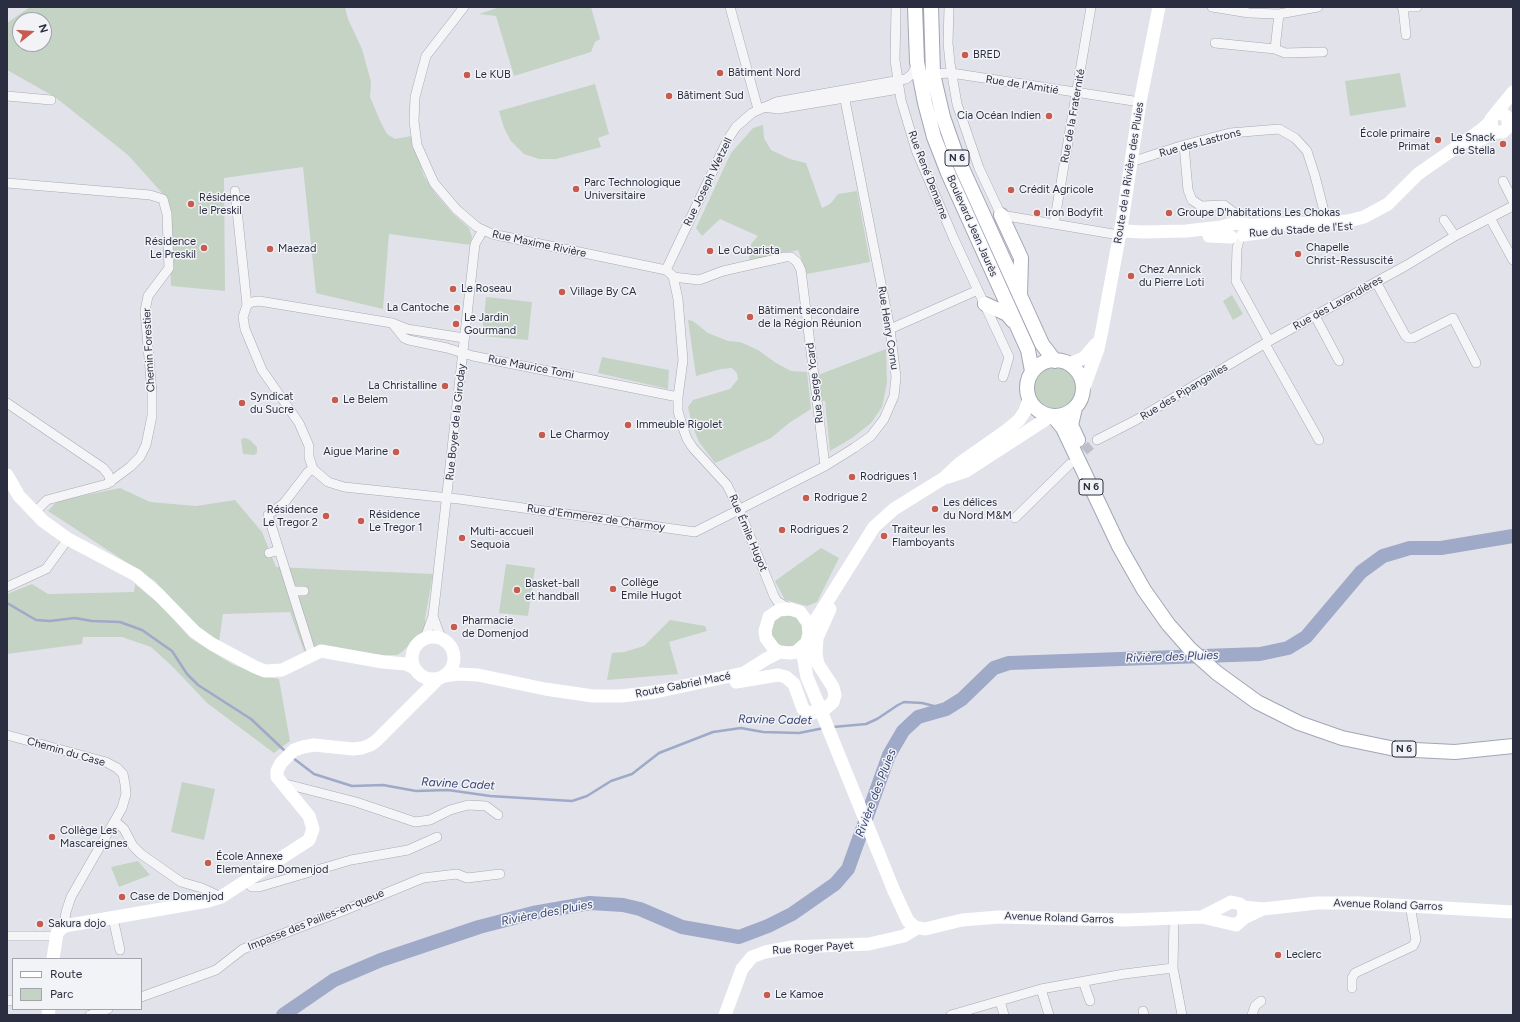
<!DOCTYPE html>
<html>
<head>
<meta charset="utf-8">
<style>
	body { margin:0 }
	#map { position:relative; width:1520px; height:1022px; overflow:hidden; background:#e2e3ea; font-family:Figtree,sans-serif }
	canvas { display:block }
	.frame { position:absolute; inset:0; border:8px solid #2b2e41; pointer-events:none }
	.legend { position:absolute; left:12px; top:958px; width:130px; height:52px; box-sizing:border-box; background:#f2f3f7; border:1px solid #a2a4ae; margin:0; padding:5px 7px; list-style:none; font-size:12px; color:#2b2e41 }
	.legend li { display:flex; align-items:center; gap:8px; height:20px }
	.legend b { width:20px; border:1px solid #a2a4ae }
	.north { position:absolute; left:12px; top:12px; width:40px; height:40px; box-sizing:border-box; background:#f2f3f7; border:1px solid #a2a4ae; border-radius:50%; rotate:73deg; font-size:11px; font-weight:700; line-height:16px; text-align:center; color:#2b2e41 }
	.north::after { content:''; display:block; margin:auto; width:14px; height:18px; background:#c75b4f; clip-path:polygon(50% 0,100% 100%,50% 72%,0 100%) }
</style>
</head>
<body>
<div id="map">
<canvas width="1520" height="1022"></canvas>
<div class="frame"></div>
<ul class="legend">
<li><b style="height:5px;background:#fff"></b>Route</li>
<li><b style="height:11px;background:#c4d3c4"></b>Parc</li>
</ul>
<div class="north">N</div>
</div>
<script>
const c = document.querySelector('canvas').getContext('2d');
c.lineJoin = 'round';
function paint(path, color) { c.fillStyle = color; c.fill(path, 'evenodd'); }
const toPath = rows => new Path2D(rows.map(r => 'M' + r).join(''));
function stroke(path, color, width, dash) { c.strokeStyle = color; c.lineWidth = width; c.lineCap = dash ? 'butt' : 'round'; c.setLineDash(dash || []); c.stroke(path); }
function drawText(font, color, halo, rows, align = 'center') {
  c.font = font + ' Figtree,sans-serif'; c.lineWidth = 3; c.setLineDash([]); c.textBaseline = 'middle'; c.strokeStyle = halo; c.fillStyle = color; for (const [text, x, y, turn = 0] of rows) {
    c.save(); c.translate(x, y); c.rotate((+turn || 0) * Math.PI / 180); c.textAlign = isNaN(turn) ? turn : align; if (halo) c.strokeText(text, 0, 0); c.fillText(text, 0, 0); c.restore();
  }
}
const green = toPath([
	[30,7,345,7,348,19,362,49,371,82,370,97,381,123,387,134,395,139,411,136,424,176,435,193,453,214,469,228,472,237,471,245,389,234,383,309,316,293,303,167,224,178,225,291,171,286,169,213,162,193,128,155,55,97,7,70,7,23],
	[20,20,44,20,44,44,20,44],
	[500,7,591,7,600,39,595,42,591,52,514,76,496,16,479,14],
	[1400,73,1406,107,1350,116,1345,81],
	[595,84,609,134,598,138,601,147,556,159,539,159,524,154,511,141,504,128,499,111],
	[763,125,764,138,771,150,790,159,806,163,822,208,830,204,838,194,857,191,870,262,807,274,798,250,749,261,751,244,758,236,720,219,702,236,696,228,731,153,753,128],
	[1232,295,1243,314,1233,320,1223,301],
	[486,297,532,302,528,340,482,336],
	[688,320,693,321,708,333,728,341,740,342,758,350,776,363,791,371,807,372,811,409,789,423,771,438,715,463,699,442,692,425,688,407,693,400,730,389,738,379,737,373,732,368,721,369,696,376],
	[886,349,887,383,882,407,871,423,852,438,830,451,825,401,820,401,818,375],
	[602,357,669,370,668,389,598,373],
	'1033 388a22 22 0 1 1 44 0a22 22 0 1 1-44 0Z',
	[245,438,250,440,257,447,257,453,254,455,243,454,241,439],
	[120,488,150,502,196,506,235,500,262,532,276,567,433,574,425,619,426,628,402,652,397,655,382,655,321,646,304,651,290,612,223,614,219,642,208,635,180,610,155,581,48,511,57,501],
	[821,548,839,558,817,602,807,606,785,600,775,581],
	[506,564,535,568,528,616,499,613],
	[32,584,48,594,134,592,135,584,164,608,190,638,232,664,261,676,279,679,290,741,274,753,207,703,173,667,151,647,122,637,83,637,82,644,7,654,7,594],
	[787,611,803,620,803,638,797,645,788,648,778,645,772,639,771,621],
	[670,620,705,626,707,631,669,642,678,674,607,680,612,653,624,652,644,646],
	[182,782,215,789,204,840,171,832],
	[138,861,150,875,119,887,111,867]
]);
const stream = toPath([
	[7,603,36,620,50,621,75,618,92,621,120,622,142,630,172,651,187,674,198,685,251,719,286,752],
	[833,727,866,724,877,719,898,705,904,702,922,703,946,709],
	[293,758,314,774,352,786,383,785,416,791,448,790,490,796,572,801,587,796,611,781,632,774,659,753,713,732,741,728,763,732,799,733,824,728]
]);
const river = toPath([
	[283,1015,334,980,381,960,479,927,533,913,590,903,623,905,640,909,682,927,739,937,768,926,792,914,835,884,848,869,889,755,903,731,918,717,946,709,962,699,994,668,1009,663,1260,654,1288,648,1306,637,1361,572,1383,556,1410,548,1441,548,1513,536]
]);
const streetTunnel = toPath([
	[1074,460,1097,440]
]);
const street = toPath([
	[464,7,426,56,415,97,414,121,417,145,434,183,456,209,477,227,492,234,666,270,673,276,678,299,683,360,678,397,678,411,682,425,687,439,693,448,727,485,739,509,774,596,777,601,790,609],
	[730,7,758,109],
	[896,7,895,60,901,100,916,150,954,239,1009,357,1003,377],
	[949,7,948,43,950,63,957,104,979,168,1001,215,1119,235],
	[1212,7,1249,13,1279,14,1318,7],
	[1402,7,1417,7],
	[1403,7,1406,35],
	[1215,43,1275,49,1285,53,1323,52],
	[1275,49,1279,14],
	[933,74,951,73,1140,102],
	[7,96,51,100],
	[764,107,778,109,899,89],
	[1184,145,1188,190,1192,200,1201,206,1224,205,1228,208,1233,212,1236,223],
	[1131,162,1184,145,1230,133,1279,129,1295,138,1307,151,1315,176,1327,223],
	[1503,181,1513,201],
	[7,183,150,195,163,199,167,214,169,268,148,296,145,311,152,393,152,416,146,445,140,457,130,467,107,484,47,500,34,513],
	[235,191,247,305],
	[1490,218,1513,260],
	[1444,220,1455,236],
	[1054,224,1091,7],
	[1240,237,1237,248,1236,281,1269,341],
	[666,270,728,139,736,127,752,113,776,102,906,79,912,74,917,64],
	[673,277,699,280,723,271,785,257,791,257,797,262,801,270,825,466],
	[1376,282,1405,335,1408,338,1413,338,1453,318,1476,363],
	[247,305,243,317,245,329,262,370,299,423,309,446,309,457,313,469,328,482,344,487,459,499,695,532,825,466,854,448,871,436,884,419,894,396,896,377,890,329,843,90],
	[247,305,252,302,259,301,392,323,407,329,464,338],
	[1315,316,1339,361],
	[392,323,404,338,409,340,447,348,473,356,678,397],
	[890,329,978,290],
	[1265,344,1319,440],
	[7,403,103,468,108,474,111,482],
	[1097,440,1136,420,1269,341,1407,265,1455,236,1513,206],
	[313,469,308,472,284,503,268,515,311,652,314,654],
	[1015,518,1070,464],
	[269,553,279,550],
	[7,587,46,569,68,539],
	[292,591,304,591],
	[433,616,441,638],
	[425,638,433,616,436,591,475,244,483,230],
	[7,735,106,762,117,768,123,774,125,784,126,794,122,808,71,897,66,912,64,926],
	[282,783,356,802,415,822,430,820,450,810,468,805,486,806,498,815],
	[115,821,124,829,133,846,141,854,181,882,202,888,221,897],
	[245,881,252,887,259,887,351,860,408,850,437,837],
	[113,918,120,950],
	[1174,920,1173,968,1182,1015],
	[7,936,56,936],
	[1083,981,1090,1001],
	[1352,988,1352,978,1355,973,1413,946,1416,940,1410,905],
	[1041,989,1049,1015],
	[141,997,216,970,243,949,340,912,423,878,457,874,467,878,500,874],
	[7,1001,13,1000],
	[1000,1001,1004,1015],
	[1143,1011,1144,1015],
	[90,1015,108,1009],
	[951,1015,1041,989,1124,974,1173,968],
	[1252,1015,1255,1006,1261,1001]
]);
const secondary = toPath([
	[1497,113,1503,114,1507,117,1509,126,1503,132,1495,132,1492,130,1491,119,1513,92],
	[1475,142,1495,132],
	[1119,235,1125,231,1144,232,1186,231,1221,227,1236,223,1250,225,1327,223,1348,221,1364,217,1388,204,1418,174,1481,130,1490,122],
	[1243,235,1265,232],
	[1209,236,1231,237],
	[1069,364,1084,358,1096,344],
	[1083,390,1098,349,1102,330,1122,222,1140,102,1159,7],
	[7,475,19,496,43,521,68,539,136,575,159,595,195,632,212,644,255,667,265,671,282,670,321,651,383,662,406,664,414,668],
	[948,477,966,471,1051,416],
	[810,629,874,527,894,509,944,478,960,463,1007,430,1019,420,1025,411,1029,399],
	'412 658a21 21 0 1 1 42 0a21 21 0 1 1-42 0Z',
	[805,644,796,652,790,653,780,652,774,649,766,638,765,631,769,617,779,610,790,609,800,612,808,623,809,634,803,655,807,677,817,701],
	[444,676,459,674,478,675,545,689,593,696,621,696,655,692,744,673,766,659,780,652],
	[736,682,778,675,786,677,794,684,803,709,807,712,813,713,826,708,833,702,835,695,833,687,818,664,816,654,817,638,830,609],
	[894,891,908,921,915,927,925,929,962,920,999,917,1126,920,1202,917,1236,925,1244,918,1263,909],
	[1243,907,1263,909,1317,903,1359,903,1513,912],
	[1202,917,1231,902,1240,904,1243,907,1244,916],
	[53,959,57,933,64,926,208,901,221,897,309,840,313,829,309,816,277,777,277,771,281,763,294,750,303,747,314,745,353,749,362,748,370,745,376,741,438,679],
	[48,1015,49,1009],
	[725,1015,742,969,752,957,765,952,792,947,869,944,904,936,917,928]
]);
const primary = toPath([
	[915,7,917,62,925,103,934,137,948,173,1028,350,1032,371],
	[931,7,933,74,943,117,957,157,1042,344,1055,361],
	[1001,215,1021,258,1020,296],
	[985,304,1007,314,1013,321],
	'1027 388a28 28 0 1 1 56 0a28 28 0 1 1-56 0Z',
	[1075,408,1071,425,1078,440],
	[1053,416,1063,428,1119,546,1144,590,1168,624,1190,649,1217,673,1257,702,1299,723,1342,738,1395,749,1455,752,1513,746]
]);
const secondaryBridge = toPath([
	[817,701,894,891]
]);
const markers = [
	[965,55,4,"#c75b4f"],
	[720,73,4,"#c75b4f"],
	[467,75,4,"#c75b4f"],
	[669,96,4,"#c75b4f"],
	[1049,116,4,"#c75b4f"],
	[1438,140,4,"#c75b4f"],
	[1503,144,4,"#c75b4f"],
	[576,189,4,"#c75b4f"],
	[1011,190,4,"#c75b4f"],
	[191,204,4,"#c75b4f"],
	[1037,213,4,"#c75b4f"],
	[1169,213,4,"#c75b4f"],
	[204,248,4,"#c75b4f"],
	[270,249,4,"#c75b4f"],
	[710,251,4,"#c75b4f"],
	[1298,254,4,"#c75b4f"],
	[1131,276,4,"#c75b4f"],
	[453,289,4,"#c75b4f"],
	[562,292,4,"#c75b4f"],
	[457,308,4,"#c75b4f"],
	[750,317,4,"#c75b4f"],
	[456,324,4,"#c75b4f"],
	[445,386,4,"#c75b4f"],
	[335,400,4,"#c75b4f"],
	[242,403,4,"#c75b4f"],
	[628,425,4,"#c75b4f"],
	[542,435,4,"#c75b4f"],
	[396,452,4,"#c75b4f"],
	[852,477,4,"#c75b4f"],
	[806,498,4,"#c75b4f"],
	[935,509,4,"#c75b4f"],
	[326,516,4,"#c75b4f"],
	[361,521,4,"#c75b4f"],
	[782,530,4,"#c75b4f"],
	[884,536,4,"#c75b4f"],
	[462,538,4,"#c75b4f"],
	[613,589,4,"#c75b4f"],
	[517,590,4,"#c75b4f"],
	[454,627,4,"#c75b4f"],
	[52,837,4,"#c75b4f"],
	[208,863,4,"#c75b4f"],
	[122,897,4,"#c75b4f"],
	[40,924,4,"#c75b4f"],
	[1278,955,4,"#c75b4f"],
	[767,995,4,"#c75b4f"]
];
const shields = [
	[957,158,24],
	[1091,487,24],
	[1404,749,24]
];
const shieldNames = [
	["N 6",957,158],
	["N 6",1091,487],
	["N 6",1404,749]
];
const poiNames = [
	["BRED",973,55],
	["Bâtiment Nord",728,73],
	["Le KUB",475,75],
	["Bâtiment Sud",677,96],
	["Cia Océan Indien",1041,116,"right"],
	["École primaire",1430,134,"right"],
	["Primat",1430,147,"right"],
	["Le Snack",1495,138,"right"],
	["de Stella",1495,151,"right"],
	["Parc Technologique",584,183],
	["Universitaire",584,196],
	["Crédit Agricole",1019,190],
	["Résidence",199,198],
	["le Preskil",199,211],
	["Iron Bodyfit",1045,213],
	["Groupe D'habitations Les Chokas",1177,213],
	["Résidence",196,242,"right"],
	["Le Preskil",196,255,"right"],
	["Chapelle",1306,248],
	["Christ-Ressuscité",1306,261],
	["Maezad",278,249],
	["Le Cubarista",718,251],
	["Chez Annick",1139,270],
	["du Pierre Loti",1139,283],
	["Le Roseau",461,289],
	["Village By CA",570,292],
	["La Cantoche",449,308,"right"],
	["Bâtiment secondaire",758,311],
	["de la Région Réunion",758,324],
	["Le Jardin",464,318],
	["Gourmand",464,331],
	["La Christalline",437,386,"right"],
	["Syndicat",250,397],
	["du Sucre",250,410],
	["Le Belem",343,400],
	["Immeuble Rigolet",636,425],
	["Le Charmoy",550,435],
	["Aigue Marine",388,452,"right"],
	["Rodrigues 1",860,477],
	["Rodrigue 2",814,498],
	["Les délices",943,503],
	["du Nord M&M",943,516],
	["Résidence",318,510,"right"],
	["Le Tregor 2",318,523,"right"],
	["Résidence",369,515],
	["Le Tregor 1",369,528],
	["Rodrigues 2",790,530],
	["Traiteur les",892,530],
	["Flamboyants",892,543],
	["Multi-accueil",470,532],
	["Sequoia",470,545],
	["Collège",621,583],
	["Emile Hugot",621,596],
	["Basket-ball",525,584],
	["et handball",525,597],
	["Pharmacie",462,621],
	["de Domenjod",462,634],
	["Collège Les",60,831],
	["Mascareignes",60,844],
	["École Annexe",216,857],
	["Elementaire Domenjod",216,870],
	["Case de Domenjod",130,897],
	["Sakura dojo",48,924],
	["Leclerc",1286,955],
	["Le Kamoe",775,995]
];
const streetNames = [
	["Rue de l'Amitié",1022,85,9],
	["Rue de la Fraternité",1073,116,-80],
	["Rue des Lastrons",1200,143,-15],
	["Route de la Rivière des Pluies",1129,173,-81],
	["Rue René Demarne",928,175,69],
	["Rue Joseph Wetzell",708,182,-64],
	["Boulevard Jean Jaurès",972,226,66],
	["Rue du Stade de l'Est",1301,230,-4],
	["Rue Maxime Rivière",539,244,12],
	["Rue des Lavandières",1338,303,-29],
	["Rue Henry Cornu",888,328,81],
	["Chemin Forestier",149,350,-93],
	["Rue Maurice Tomi",531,367,11],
	["Rue Serge Ycard",815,383,-97],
	["Rue des Pipangailles",1184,392,-31],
	["Rue Boyer de la Giroday",456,422,-84],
	["Rue d'Emmerez de Charmoy",596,518,8],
	["Rue Émile Hugot",748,533,67],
	["Route Gabriel Macé",683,685,-11],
	["Chemin du Case",66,752,16],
	["Avenue Roland Garros",1388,905,2],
	["Avenue Roland Garros",1059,918,2],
	["Impasse des Pailles-en-queue",316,920,-22],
	["Rue Roger Payet",813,948,-4]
];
const waterNames = [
	["Rivière des Pluies",1172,657,-2],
	["Ravine Cadet",775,720,1],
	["Ravine Cadet",458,784,3],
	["Rivière des Pluies",876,793,-69],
	["Rivière des Pluies",547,913,-11]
];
paint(green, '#c4d3c4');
stroke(stream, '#9fa9c8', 2.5);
stroke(river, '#9fa9c8', 14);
stroke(streetTunnel, '#bdbfc8', 9, [9, 4.5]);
stroke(street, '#a7a9b4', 10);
stroke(primary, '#a2a5b5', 16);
stroke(street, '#f5f5f8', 9);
stroke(secondary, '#fff', 13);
stroke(primary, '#fff', 14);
stroke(secondaryBridge, '#fff', 13);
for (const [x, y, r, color] of markers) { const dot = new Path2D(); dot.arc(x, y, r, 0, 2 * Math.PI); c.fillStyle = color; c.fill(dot); stroke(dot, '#f2f3f7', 1.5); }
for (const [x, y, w] of shields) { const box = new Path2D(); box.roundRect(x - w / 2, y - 8, w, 16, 3); c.fillStyle = '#f2f3f7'; c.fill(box); stroke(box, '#2b2e41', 1); }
drawText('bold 10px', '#2b2e41', null, shieldNames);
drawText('11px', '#2b2e41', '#f2f3f7', poiNames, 'left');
drawText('11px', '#2b2e41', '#f2f3f7', streetNames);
drawText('italic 12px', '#374373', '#f2f3f7', waterNames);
</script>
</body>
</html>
